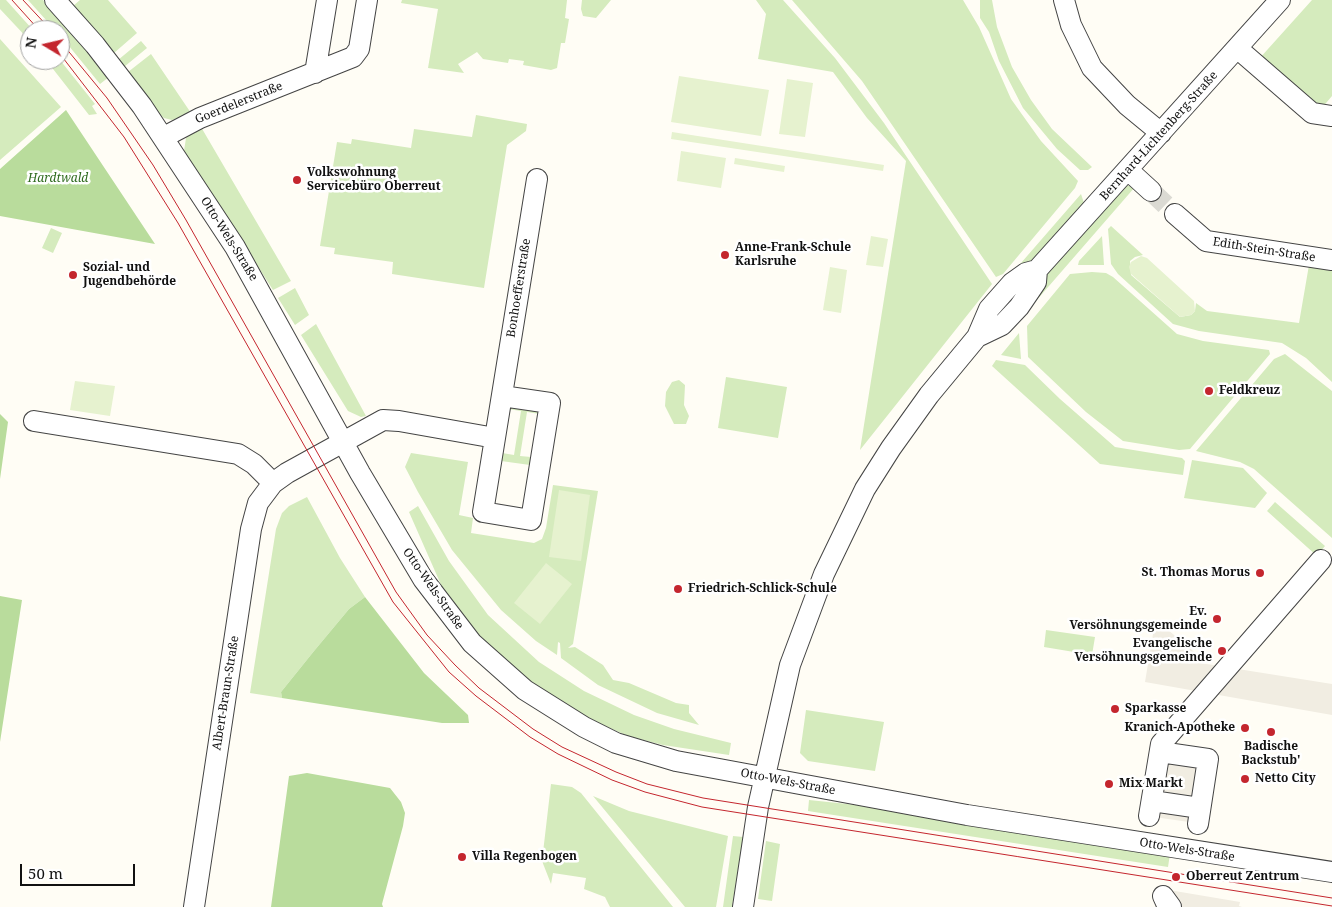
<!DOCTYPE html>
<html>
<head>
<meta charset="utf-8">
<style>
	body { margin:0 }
	#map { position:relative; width:1332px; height:907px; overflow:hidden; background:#fffdf5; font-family:"Noto Serif",serif }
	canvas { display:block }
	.north { position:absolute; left:20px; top:20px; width:50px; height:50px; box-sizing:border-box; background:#fff; border:1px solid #a0a0a0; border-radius:50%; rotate:279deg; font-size:14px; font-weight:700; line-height:20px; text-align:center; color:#111 }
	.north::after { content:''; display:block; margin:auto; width:18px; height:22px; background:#c4262e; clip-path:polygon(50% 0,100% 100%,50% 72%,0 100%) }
	.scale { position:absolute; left:20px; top:864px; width:115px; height:22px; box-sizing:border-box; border:2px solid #111; border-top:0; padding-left:6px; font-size:15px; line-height:18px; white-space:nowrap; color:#111; -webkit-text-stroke:4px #fff; paint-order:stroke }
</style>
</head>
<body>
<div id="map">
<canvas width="1332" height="907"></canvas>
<div class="north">N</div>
<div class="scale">50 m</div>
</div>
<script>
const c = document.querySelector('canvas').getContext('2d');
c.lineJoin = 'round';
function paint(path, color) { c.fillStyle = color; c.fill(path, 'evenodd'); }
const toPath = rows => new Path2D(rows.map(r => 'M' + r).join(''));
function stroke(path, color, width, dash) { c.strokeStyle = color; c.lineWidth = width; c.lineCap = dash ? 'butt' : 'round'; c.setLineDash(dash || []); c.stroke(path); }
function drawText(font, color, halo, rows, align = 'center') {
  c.font = font + ' "Noto Serif",serif'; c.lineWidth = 5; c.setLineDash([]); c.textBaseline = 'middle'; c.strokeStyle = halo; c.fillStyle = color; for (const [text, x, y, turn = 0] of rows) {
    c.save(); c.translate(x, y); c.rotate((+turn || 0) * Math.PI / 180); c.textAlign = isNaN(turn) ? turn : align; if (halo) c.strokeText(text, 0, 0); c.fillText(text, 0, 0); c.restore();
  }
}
const green = toPath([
	[0,0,6,0,33,30,30,30,30,41,0,9],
	[28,0,43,0,109,77,100,84,60,35,60,30,55,30],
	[80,0,108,0,137,33,114,53,73,6],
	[402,0,567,0,565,18,569,19,565,43,561,43,557,68,551,70,523,65,524,61,509,59,508,63,483,59,477,52,458,64,464,73,428,68,438,9,401,3],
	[582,0,611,0,596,18,583,16,581,9],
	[756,0,783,0,835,58,884,123,992,284,860,450,906,161,867,118,833,72,758,59,766,14],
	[792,0,963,0,979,27,1011,99,1041,141,1078,181,1075,188,1003,274,996,277,862,81],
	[980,0,992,0,997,27,1012,67,1031,100,1052,129,1092,167,1088,170,1080,170,1057,149,1023,108,999,61,989,32,980,18],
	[1312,0,1332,0,1332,96,1321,109,1259,59],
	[0,39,61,107,0,160],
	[141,41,147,48,124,67,118,60],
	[151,54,191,113,172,120,164,118,157,112,128,72],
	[46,60,60,60,95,104,92,106,97,114,89,115],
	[476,115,527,124,526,131,507,145,484,288,392,274,393,262,334,254,335,248,320,246,337,142,351,144,352,139,411,148,414,129,472,137],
	[201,127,291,281,273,290,184,151,186,138,190,131],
	[1126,185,1135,187,1029,309,1047,272],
	[1081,194,1085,206,1037,261,1001,286],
	[1111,226,1143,255,1135,257,1130,261,1131,275,1180,317,1191,315,1195,311,1196,303,1207,311,1299,323,1309,265,1332,269,1332,382,1306,358,1282,343,1199,331,1173,324,1118,274,1111,264,1108,229],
	[51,228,62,233,53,253,42,248],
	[1102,236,1104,265,1078,265,1079,261],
	[1092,272,1106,273,1113,277,1177,334,1203,341,1269,350,1270,354,1190,449,1179,450,1123,441,1086,412,1028,357,1027,326,1070,274],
	[295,288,309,315,295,325,278,298],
	[316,324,366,416,361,417,348,411,301,335],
	[1019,333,1021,359,1001,355],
	[1285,354,1332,391,1332,538,1254,469,1240,462,1196,451,1274,359],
	[996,360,1025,365,1060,399,1115,447,1182,458,1185,461,1183,475,1100,464,992,366],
	[726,377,787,387,778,438,718,428],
	[679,380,685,385,684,405,689,416,686,424,674,424,665,406,666,392,672,382],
	[510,402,541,407,540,414,527,412,520,456,531,457,530,465,501,461,502,453,514,455,521,411,508,409],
	[411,453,468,462,459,515,473,518,471,533,534,543,542,539,546,528,553,485,598,491,573,644,568,648,575,647,603,665,613,680,629,683,676,703,689,705,689,713,699,725,657,713,598,685,561,658,560,643,558,642,557,655,536,641,501,610,452,550,418,492,405,467],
	[1192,460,1243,468,1267,493,1255,508,1184,498],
	[307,497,340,558,365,597,349,609,314,651,281,692,282,698,250,693,276,529,282,513,289,506],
	[1275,502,1325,546,1317,556,1267,511],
	[418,506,449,561,488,615,539,662,584,691,634,715,674,729,731,743,729,755,663,745,628,736,594,721,528,681,501,659,468,625,442,587,409,512],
	[1046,630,1095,637,1092,655,1044,647],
	[806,710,884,722,875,771,808,761,800,753],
	[551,784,572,787,581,793,673,907,610,907,605,897,584,889,586,878,553,873,551,884,542,861],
	[593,796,629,811,728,836,716,907,685,907],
	[809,800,876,807,1170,854,1168,867,808,811],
	[733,836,743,837,732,907,723,907],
	[766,841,780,844,772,901,758,899]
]);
const forest = toPath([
	[66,110,155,244,0,216,0,169],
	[0,414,8,422,0,479],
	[0,596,22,600,0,742],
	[365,597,424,673,468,715,469,723,442,723,282,698,281,692,314,651,349,609],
	[307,773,390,788,401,802,405,813,403,826,382,904,383,907,271,907,289,776]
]);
const pitch = toPath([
	[679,76,769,90,761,136,671,122],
	[787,79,813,83,805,137,779,134],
	[672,132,884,165,883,171,671,139],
	[681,151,726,158,721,188,677,181],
	[735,158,785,166,784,172,734,164],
	[871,236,888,239,883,267,866,265],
	[1141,256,1147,258,1194,301,1195,311,1191,315,1180,317,1131,274,1129,267,1131,262],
	[830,267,847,270,841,313,823,310],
	[75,381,115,386,110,416,70,410],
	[559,490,590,495,581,561,549,557],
	[546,563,572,584,540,624,514,603]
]);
const plaza = toPath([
	[1155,622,1161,624,1199,656,1194,662,1332,684,1332,715,1145,682],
	[1151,742,1214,752,1203,824,1140,815],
	[1163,889,1240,902,1239,906,1242,907,1155,907,1157,894]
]);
const minorTunnel = toPath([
	[1151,191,1175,214]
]);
const minor = toPath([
	[55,0,95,45,142,106,235,247,360,473,423,579,472,643,525,690,584,727,616,743,676,761,967,815,1332,872],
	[1064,0,1071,25,1092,68,1127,105,1161,133],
	[1237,48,1312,113,1332,116],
	[315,73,327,0],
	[164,137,200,118,353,57,359,49,367,0],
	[1128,170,1151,191],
	[1175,214,1206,241,1332,260],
	[977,337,1002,325,1019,307,1036,282,1037,270],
	[502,396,550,403,531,520,483,512,537,179],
	[34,421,238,454,254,464,273,483],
	[1160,752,1208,759,1198,824],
	[1152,801,1200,808],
	[1149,816,1161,744,1321,560],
	[194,907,251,529,258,503,273,483,287,473,383,420,399,421,495,438],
	[743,907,758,807,790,665,824,574,865,489,891,448,929,395,977,337,989,309,1012,283,1026,273,1037,270,1280,0],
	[1168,907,1163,896,1171,907]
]);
const tram = toPath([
	[12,0,39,30],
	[23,0,51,30],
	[60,41,107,98,153,165,186,220,396,592,427,635,455,665,479,688,533,729,562,747,616,772,647,784,703,798,1332,898],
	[60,54,124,137,178,223,393,602,449,672,476,696,530,737,558,754,612,780,645,792,702,807,1332,906]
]);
const markers = [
	[297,180,5,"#c4262e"],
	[725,255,5,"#c4262e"],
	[73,275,5,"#c4262e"],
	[1209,391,5,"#c4262e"],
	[1260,573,5,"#c4262e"],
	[678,589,5,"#c4262e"],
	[1217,619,5,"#c4262e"],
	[1222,651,5,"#c4262e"],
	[1115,709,5,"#c4262e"],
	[1245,728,5,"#c4262e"],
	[1271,732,5,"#c4262e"],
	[1245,779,5,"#c4262e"],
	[1109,784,5,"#c4262e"],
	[462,857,5,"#c4262e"],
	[1176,877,5,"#c4262e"]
];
const streetNames = [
	["Goerdelerstraße",239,103,-22],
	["Bernhard-Lichtenberg-Straße",1159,136,-48],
	["Otto-Wels-Straße",229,239,58],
	["Edith-Stein-Straße",1264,250,9],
	["Bonhoefferstraße",519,288,-81],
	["Otto-Wels-Straße",433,589,55],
	["Albert-Braun-Straße",226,693,-81],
	["Otto-Wels-Straße",788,782,11],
	["Otto-Wels-Straße",1187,850,9]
];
const poiNames = [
	["Volkswohnung",307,173],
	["Servicebüro Oberreut",307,187],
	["Anne-Frank-Schule",735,248],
	["Karlsruhe",735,262],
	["Sozial- und",83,268],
	["Jugendbehörde",83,282],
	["Feldkreuz",1219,391],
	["St. Thomas Morus",1250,573,"right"],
	["Friedrich-Schlick-Schule",688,589],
	["Ev.",1207,612,"right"],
	["Versöhnungsgemeinde",1207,626,"right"],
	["Evangelische",1212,644,"right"],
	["Versöhnungsgemeinde",1212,658,"right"],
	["Sparkasse",1125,709],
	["Kranich-Apotheke",1235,728,"right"],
	["Badische",1271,747,"center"],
	["Backstub'",1271,761,"center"],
	["Netto City",1255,779],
	["Mix Markt",1119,784],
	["Villa Regenbogen",472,857],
	["Oberreut Zentrum",1186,877]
];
const parkNames = [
	["Hardtwald",58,179]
];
paint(green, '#d5ebbd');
paint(forest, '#b9dc9c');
paint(pitch, '#e6f2cf');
paint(plaza, '#f1ede2');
stroke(minorTunnel, '#dbdad3', 20, [20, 10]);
stroke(minor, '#444', 22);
stroke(minor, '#fff', 20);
stroke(tram, '#c4262e', 1);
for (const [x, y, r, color] of markers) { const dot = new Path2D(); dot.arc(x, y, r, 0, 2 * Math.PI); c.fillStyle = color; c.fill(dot); stroke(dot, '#fff', 2); }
drawText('12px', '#111', '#fff', streetNames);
drawText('bold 12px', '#111', '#fff', poiNames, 'left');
drawText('italic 12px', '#2f6b1f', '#fff', parkNames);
</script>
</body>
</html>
